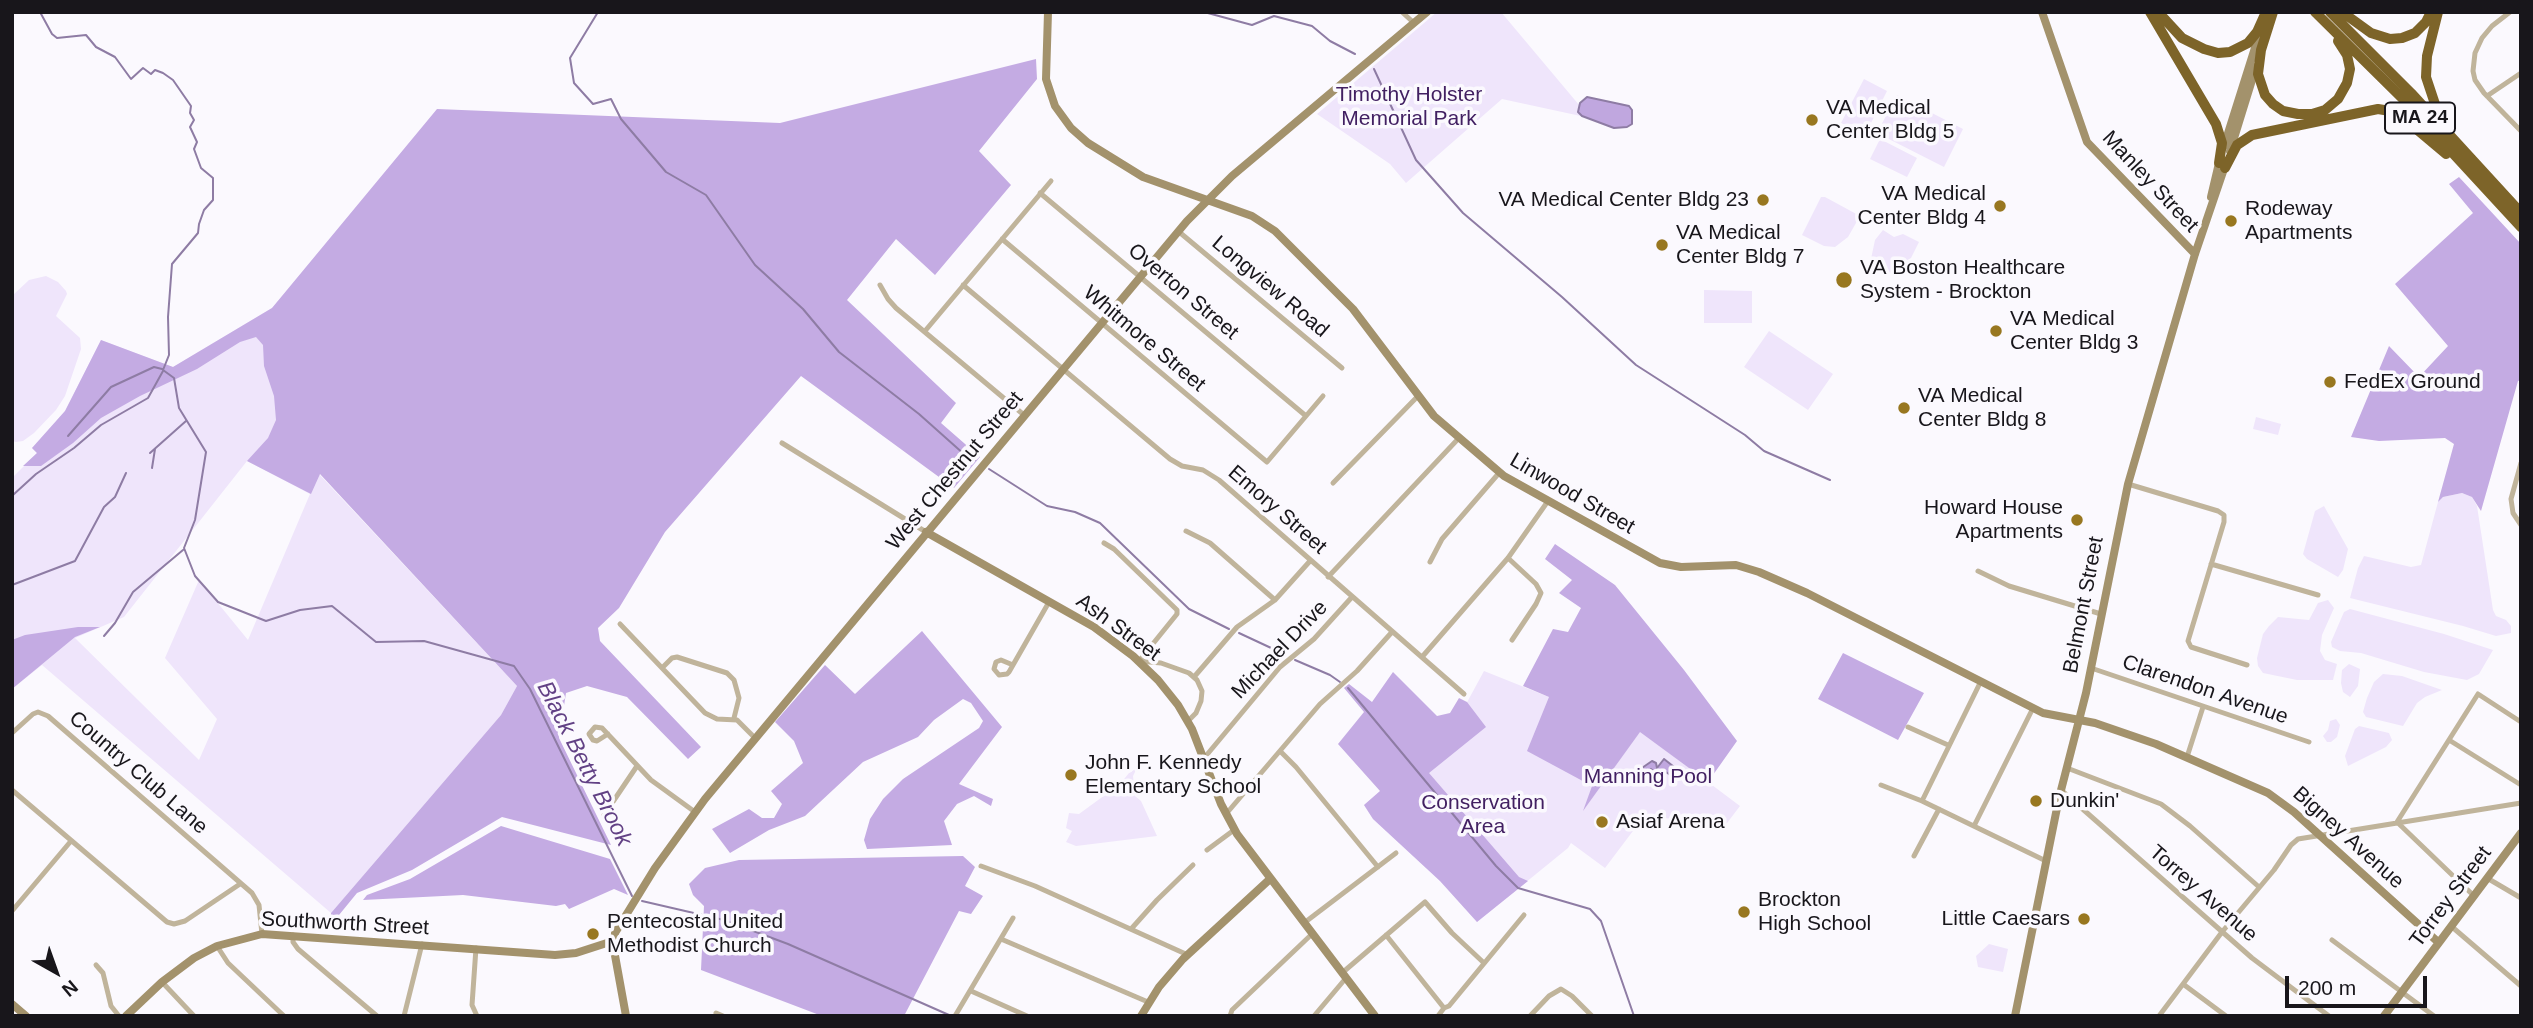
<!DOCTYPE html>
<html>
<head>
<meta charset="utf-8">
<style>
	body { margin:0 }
	#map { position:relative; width:2533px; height:1028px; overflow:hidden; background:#fbf9fe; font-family:Arial,sans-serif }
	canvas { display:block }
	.frame { position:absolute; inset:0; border:14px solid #18161b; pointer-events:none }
	.north { position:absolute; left:21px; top:937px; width:70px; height:70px; -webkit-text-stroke:5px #fbf9fe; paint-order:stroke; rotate:140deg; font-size:19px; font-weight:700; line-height:28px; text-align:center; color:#18161b }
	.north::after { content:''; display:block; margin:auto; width:24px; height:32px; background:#18161b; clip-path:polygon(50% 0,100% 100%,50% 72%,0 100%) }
	.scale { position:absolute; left:2285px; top:976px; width:142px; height:32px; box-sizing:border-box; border:4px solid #18161b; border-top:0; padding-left:9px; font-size:21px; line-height:24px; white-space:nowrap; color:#18161b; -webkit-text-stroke:5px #fbf9fe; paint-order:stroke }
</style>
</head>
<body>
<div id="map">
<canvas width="2533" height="1028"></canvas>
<div class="frame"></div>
<div class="north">N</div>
<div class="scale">200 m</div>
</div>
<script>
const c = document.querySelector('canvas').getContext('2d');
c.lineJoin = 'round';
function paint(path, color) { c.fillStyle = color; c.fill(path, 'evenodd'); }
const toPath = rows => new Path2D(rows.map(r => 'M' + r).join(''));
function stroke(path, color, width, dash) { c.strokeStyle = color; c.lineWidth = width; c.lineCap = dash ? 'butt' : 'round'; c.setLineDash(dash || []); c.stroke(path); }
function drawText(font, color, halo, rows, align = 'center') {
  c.font = font + ' Arial,sans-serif'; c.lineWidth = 7; c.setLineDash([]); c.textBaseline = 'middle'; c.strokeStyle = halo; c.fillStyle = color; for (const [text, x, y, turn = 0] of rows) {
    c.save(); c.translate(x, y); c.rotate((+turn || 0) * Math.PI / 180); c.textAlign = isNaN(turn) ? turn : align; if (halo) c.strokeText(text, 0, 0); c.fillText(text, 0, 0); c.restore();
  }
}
const green = toPath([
	[1437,12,1501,12,1590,118,1502,99,1406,183,1390,164,1317,114],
	[1864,79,1887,91,1865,135,1841,123],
	[1897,95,1963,129,1944,167,1877,133],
	[1880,139,1917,158,1907,177,1870,159],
	[1821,197,1825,197,1860,216,1848,237,1835,247,1824,246,1802,235],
	[1883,230,1894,237,1903,234,1919,242,1911,258,1904,262,1897,275,1880,269,1871,259,1875,240],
	[46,276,58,282,66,291,67,294,56,316,80,338,81,349,65,396,56,410,34,433,23,441,16,442,12,441,12,296,29,280],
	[296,281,319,474,517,686,501,715,331,913,42,665,12,689,12,478,37,453,32,448,65,411,101,340,173,367,272,308],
	[247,461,310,494,248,640,199,580,165,658,217,719,199,760,75,638,124,617],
	[1704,290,1752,291,1752,323,1704,323],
	[1769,331,1833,374,1808,410,1744,367],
	[2256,417,2281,424,2278,435,2253,429],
	[2462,493,2472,497,2477,506,2493,610,2496,616,2506,620,2511,626,2511,633,2496,636,2463,626,2350,598,2358,568,2364,556,2411,567,2421,565,2438,502,2443,497],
	[2324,506,2348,549,2343,570,2338,577,2307,559,2303,554,2315,511],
	[2328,600,2334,608,2322,635,2320,651,2325,660,2337,664,2333,680,2297,680,2263,673,2258,666,2257,658,2263,634,2269,626,2278,617,2309,620,2318,603],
	[2350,609,2444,634,2493,650,2479,674,2467,680,2424,672,2361,653,2340,651,2332,647,2331,642,2344,612],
	[2349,664,2360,669,2358,686,2350,697,2343,692,2341,683,2342,670],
	[1484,671,1549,697,1592,786,1585,808,1640,731,1740,806,1724,827,1645,815,1605,868,1571,843,1568,848,1477,922,1440,881,1373,819,1364,805,1452,730],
	[2383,674,2402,676,2442,690,2425,697,2417,703,2403,726,2366,717,2363,712,2367,698,2374,682],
	[2336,719,2340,725,2337,737,2331,742,2327,742,2323,736,2328,730,2330,721],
	[2359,726,2389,733,2392,740,2386,747,2348,766,2345,756,2355,729],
	[1137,768,1133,776,1135,796,1141,801,1157,836,1076,846,1066,842,1072,831,1066,828,1069,813,1079,814,1120,784,1129,773],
	[1989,944,2008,949,2003,972,1978,967,1976,956]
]);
const forest = toPath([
	[1036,59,1037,79,979,151,1011,185,935,275,896,239,847,300,956,403,941,423,980,457,954,488,801,376,665,532,619,608,598,628,600,641,701,747,688,759,627,697,587,686,566,693,559,738,611,845,502,817,412,870,357,893,330,926,331,913,501,715,517,686,320,474,311,494,247,461,268,438,276,420,274,396,264,366,263,345,256,337,240,342,197,369,140,396,101,418,73,443,41,466,23,466,37,453,32,448,65,411,101,340,173,367,272,308,437,109,780,123],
	[2459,177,2521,244,2521,380,2518,381,2481,511,2472,497,2462,493,2443,497,2438,502,2454,444,2445,438,2379,441,2351,437,2389,346,2419,377,2448,346,2395,284,2473,213,2449,184],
	[1555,544,1615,585,1684,670,1737,741,1708,782,1640,732,1583,811,1592,786,1527,751,1549,697,1523,686,1553,629,1568,632,1581,608,1559,593,1572,580,1545,559],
	[78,627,100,627,75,637,12,689,12,640,25,635],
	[922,631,1002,727,959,784,993,799,991,806,974,796,957,804,944,821,952,845,867,849,864,840,870,819,883,799,903,779,979,728,983,721,971,703,963,699,934,720,918,737,863,762,805,816,769,830,730,853,712,829,749,809,762,818,774,818,782,804,771,791,803,763,794,741,775,722,825,665,855,694],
	[1843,653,1924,693,1898,740,1818,699],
	[1393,672,1437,716,1450,713,1459,698,1467,702,1486,727,1429,773,1519,877,1528,881,1477,922,1440,881,1373,819,1364,805,1380,791,1338,744,1364,712,1344,688,1349,684,1372,702],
	[501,826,610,859,628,895,614,889,569,909,565,904,556,906,463,895,363,900,367,895,410,879],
	[963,856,975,867,965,886,983,896,971,914,959,911,904,1016,822,1016,701,970,704,906,693,895,689,884,705,868,739,860]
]);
const water = toPath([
	[1587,97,1629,106,1632,110,1632,124,1627,127,1614,128,1582,116,1578,112,1580,103,1587,97],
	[1664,759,1678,770,1673,777,1666,772,1662,778,1651,769,1653,772,1648,781,1642,784,1637,782,1636,776,1639,770,1652,761,1656,763,1657,768,1664,759]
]);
const stream = toPath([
	[40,12,52,34,57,38,86,35,96,47,115,57,131,79,143,68,151,74,155,70,163,73,173,80,191,106,190,113,194,120,190,127,197,142,194,149,201,168,213,178,213,200,204,210,199,224,198,233,172,264,168,317,169,355,163,370,174,378,179,408,206,452,195,520,184,548,195,576,218,602,266,621,300,610,332,606,376,642,424,641,514,666,530,689,632,896],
	[598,12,570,58,574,83,593,104,611,99,621,119,666,172,706,195,755,265,803,309,839,352,919,414,965,455,975,460],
	[1204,12,1252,25,1274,16,1312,26,1330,41,1355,54],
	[1374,69,1416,160,1463,213,1562,297,1636,365,1745,435,1764,451,1830,480],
	[68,436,111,387,154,367,162,369],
	[150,453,186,421],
	[152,468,155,449],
	[989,469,1047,506,1075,512,1100,523,1189,609,1229,629],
	[13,495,36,474,74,448,101,425,148,398,163,371],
	[12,585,75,561,104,507,115,497,126,473],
	[1239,633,1284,654],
	[104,636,115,623,133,592,183,550],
	[1295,660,1330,675,1340,682],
	[1348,688,1496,866,1518,888,1590,909,1601,921,1634,1016],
	[642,901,724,920,788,944,949,1015]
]);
const street = toPath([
	[1402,12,1414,23],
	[2510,12,2492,26,2482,38,2475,53,2473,71,2475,80,2484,93,2521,131],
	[2487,96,2521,73],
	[1040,193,1306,416],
	[1178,231,1342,368],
	[1002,239,1267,462,1323,396],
	[880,285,888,299,896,308,1024,415],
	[963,285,1170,459,1182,466,1203,470,1219,480,1464,694],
	[925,331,1051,181],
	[782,443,926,532],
	[2521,463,2511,499,2513,513,2521,525],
	[1333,483,1418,396],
	[2128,484,2218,511,2224,515,2224,522,2188,641,2191,647,2247,665],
	[1186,531,1210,543,1275,600],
	[1104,543,1114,549,1177,610,1177,614,1139,661],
	[1508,558,1536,584,1541,593,1536,604,1512,640],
	[1430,562,1442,539,1499,473],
	[2211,564,2318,595],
	[1978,571,2009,586,2101,614],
	[1328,577,1458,439],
	[620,624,705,713,717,719,737,720,756,739],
	[1422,657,1508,558,1548,501],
	[1139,661,1161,663,1189,673,1197,680,1202,691,1201,701,1196,713,1188,721],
	[1013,665,1001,660,996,662,994,669,999,675,1007,674,1009,672,1049,602],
	[662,668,672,658,677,657,727,673,734,680,739,698,734,718],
	[2091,668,2309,742],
	[1194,677,1237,627,1275,600,1310,561],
	[1908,727,1948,745],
	[12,733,33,714,38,712,48,716,252,893,259,905,262,934],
	[608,734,597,741,593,740,589,734,595,727,602,728,651,780,695,812],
	[2449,740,2521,785],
	[1280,751,1296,767,1378,867],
	[1205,757,1280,667,1314,639,1352,597],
	[2187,757,2203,707],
	[2067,768,2161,804,2190,826,2259,887],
	[1881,785,1922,801,2046,861],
	[12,790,167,922,174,924,185,921,240,884],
	[2061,790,2252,958,2329,1016],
	[1922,801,1981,681],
	[1226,814,1320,704,1357,671,1392,632],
	[604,815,637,766],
	[1974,826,2033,708],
	[1207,850,1234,830],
	[1914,856,1939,809],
	[981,866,1035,886,1188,955],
	[2487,878,2521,898],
	[2473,895,2397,822,2478,694,2521,722],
	[12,911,71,841],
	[1304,923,1396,853],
	[2451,926,2521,986],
	[1132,928,1157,900,1193,865],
	[293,935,293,942,298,949,377,1016],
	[1386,935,1444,1008],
	[1001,939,1148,1002],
	[2332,940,2434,1016],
	[217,946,228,963,284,1016],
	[476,948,472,1005,477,1016],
	[96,965,103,973,111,1006,119,1016],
	[1342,973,1425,902,1452,933,1484,963],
	[162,982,194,1016],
	[2183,984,2226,1016],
	[971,991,1027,1016],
	[716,1013,723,1016],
	[404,1016,422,944],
	[955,1016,1013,918],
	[1230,1016,1232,1010,1312,934],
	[1314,1016,1346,978],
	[1438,1016,1444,1008,1449,1006,1524,915],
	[1530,1016,1549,996,1561,989,1572,996,1592,1016],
	[2159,1016,2222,932,2274,870,2291,845,2298,839,2521,803]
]);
const secondary = toPath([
	[1048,12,1046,79,1055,106,1071,128,1088,143,1143,177,1252,216,1275,231,1353,309,1434,416,1504,476,1660,563,1681,567,1736,565,1759,572,1807,593,2043,713,2095,723,2156,744,2268,793,2294,812,2438,942],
	[2042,12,2087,142,2195,254],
	[2224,146,2260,32],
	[2230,151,2256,67],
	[2211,197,2220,159],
	[926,532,1094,627,1133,656,1158,680,1178,705,1192,729,1221,804,1237,834,1375,1016],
	[12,1004,26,1016],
	[126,1016,162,982,194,958,217,946,262,934,555,955,576,953,613,941],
	[626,1016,614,950,615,933,655,868,705,799,1187,221,1232,176,1427,12],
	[1141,1016,1159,987,1183,959,1270,879],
	[2015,1016,2059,798,2086,693,2128,484,2195,254,2226,163],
	[2384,1016,2521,833]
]);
const highway = toPath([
	[2150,12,2216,124,2222,143,2219,163],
	[2158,12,2182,38,2204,49,2218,53,2230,52,2248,43,2257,32,2266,12],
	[2273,12,2261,50,2258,74,2265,95,2273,104,2283,111,2298,114,2312,114,2325,110,2338,99,2347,83,2350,69,2347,55,2338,41],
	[2315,12,2403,99,2521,227],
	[2330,12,2411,93,2521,213],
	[2342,12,2371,33,2390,39,2402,38,2415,33,2426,22,2431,12],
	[2438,12,2427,56,2426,77,2435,104,2450,127],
	[2225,168,2237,145,2252,135,2378,109,2390,111,2402,117,2446,154]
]);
const markers = [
	[1812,120,7,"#987720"],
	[1763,200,7,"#987720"],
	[2000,206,7,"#987720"],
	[2231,221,7,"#987720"],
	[1662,245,7,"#987720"],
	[1844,280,9,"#987720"],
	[1996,331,7,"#987720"],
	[2330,382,7,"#987720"],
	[1904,408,7,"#987720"],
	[2077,520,7,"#987720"],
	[1071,775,7,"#987720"],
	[2036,801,7,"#987720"],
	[1602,822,7,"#987720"],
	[1744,912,7,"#987720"],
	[2084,919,7,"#987720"],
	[593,934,7,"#987720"]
];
const shields = [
	[2420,118,70]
];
const shieldNames = [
	["MA 24",2420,118]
];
const parkNames = [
	["Timothy Holster",1409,95],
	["Memorial Park",1409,119],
	["Manning Pool",1648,777],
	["Conservation",1483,803],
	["Area",1483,827]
];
const poiNames = [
	["VA Medical",1826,108],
	["Center Bldg 5",1826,132],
	["VA Medical",1986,194,"right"],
	["Center Bldg 4",1986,218,"right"],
	["VA Medical Center Bldg 23",1749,200,"right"],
	["Rodeway",2245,209],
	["Apartments",2245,233],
	["VA Medical",1676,233],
	["Center Bldg 7",1676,257],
	["VA Boston Healthcare",1860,268],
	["System - Brockton",1860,292],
	["VA Medical",2010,319],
	["Center Bldg 3",2010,343],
	["FedEx Ground",2344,382],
	["VA Medical",1918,396],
	["Center Bldg 8",1918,420],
	["Howard House",2063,508,"right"],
	["Apartments",2063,532,"right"],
	["John F. Kennedy",1085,763],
	["Elementary School",1085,787],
	["Dunkin'",2050,801],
	["Asiaf Arena",1616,822],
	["Brockton",1758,900],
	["High School",1758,924],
	["Little Caesars",2070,919,"right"],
	["Pentecostal United",607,922],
	["Methodist Church",607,946]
];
const streetNames = [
	["Manley Street",2150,182,47],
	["Longview Road",1270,287,40],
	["Overton Street",1183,292,40],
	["Whitmore Street",1144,339,40],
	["West Chestnut Street",955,471,-50],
	["Linwood Street",1572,494,30],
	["Emory Street",1277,510,41],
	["Belmont Street",2084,605,-79],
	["Ash Street",1118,628,36],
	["Michael Drive",1280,650,-46],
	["Clarendon Avenue",2205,690,19],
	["Country Club Lane",138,773,41],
	["Bigney Avenue",2348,838,42],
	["Torrey Avenue",2203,894,41],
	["Torrey Street",2451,897,-53],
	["Southworth Street",345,924,3]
];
const waterNames = [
	["Black Betty Brook",584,764,63]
];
paint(green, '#efe5fb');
paint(forest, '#c4abe3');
paint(water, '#c0a7df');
stroke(water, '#8e7ca4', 2);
stroke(stream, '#8e7ca4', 2);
stroke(street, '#c0b49b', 5);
stroke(secondary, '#a3926c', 8);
stroke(highway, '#7d6429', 10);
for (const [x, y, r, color] of markers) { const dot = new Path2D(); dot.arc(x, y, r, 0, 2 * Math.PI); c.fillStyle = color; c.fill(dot); stroke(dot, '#fbf9fe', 2.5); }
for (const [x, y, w] of shields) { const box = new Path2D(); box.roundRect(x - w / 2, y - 15.5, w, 31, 5); c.fillStyle = '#fbf9fe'; c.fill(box); stroke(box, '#18161b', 2); }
drawText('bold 19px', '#18161b', null, shieldNames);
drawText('21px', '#422062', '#fbf9fe', parkNames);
drawText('21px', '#18161b', '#fbf9fe', poiNames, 'left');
drawText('21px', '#18161b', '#fbf9fe', streetNames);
drawText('italic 23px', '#624185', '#fbf9fe', waterNames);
</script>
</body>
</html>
